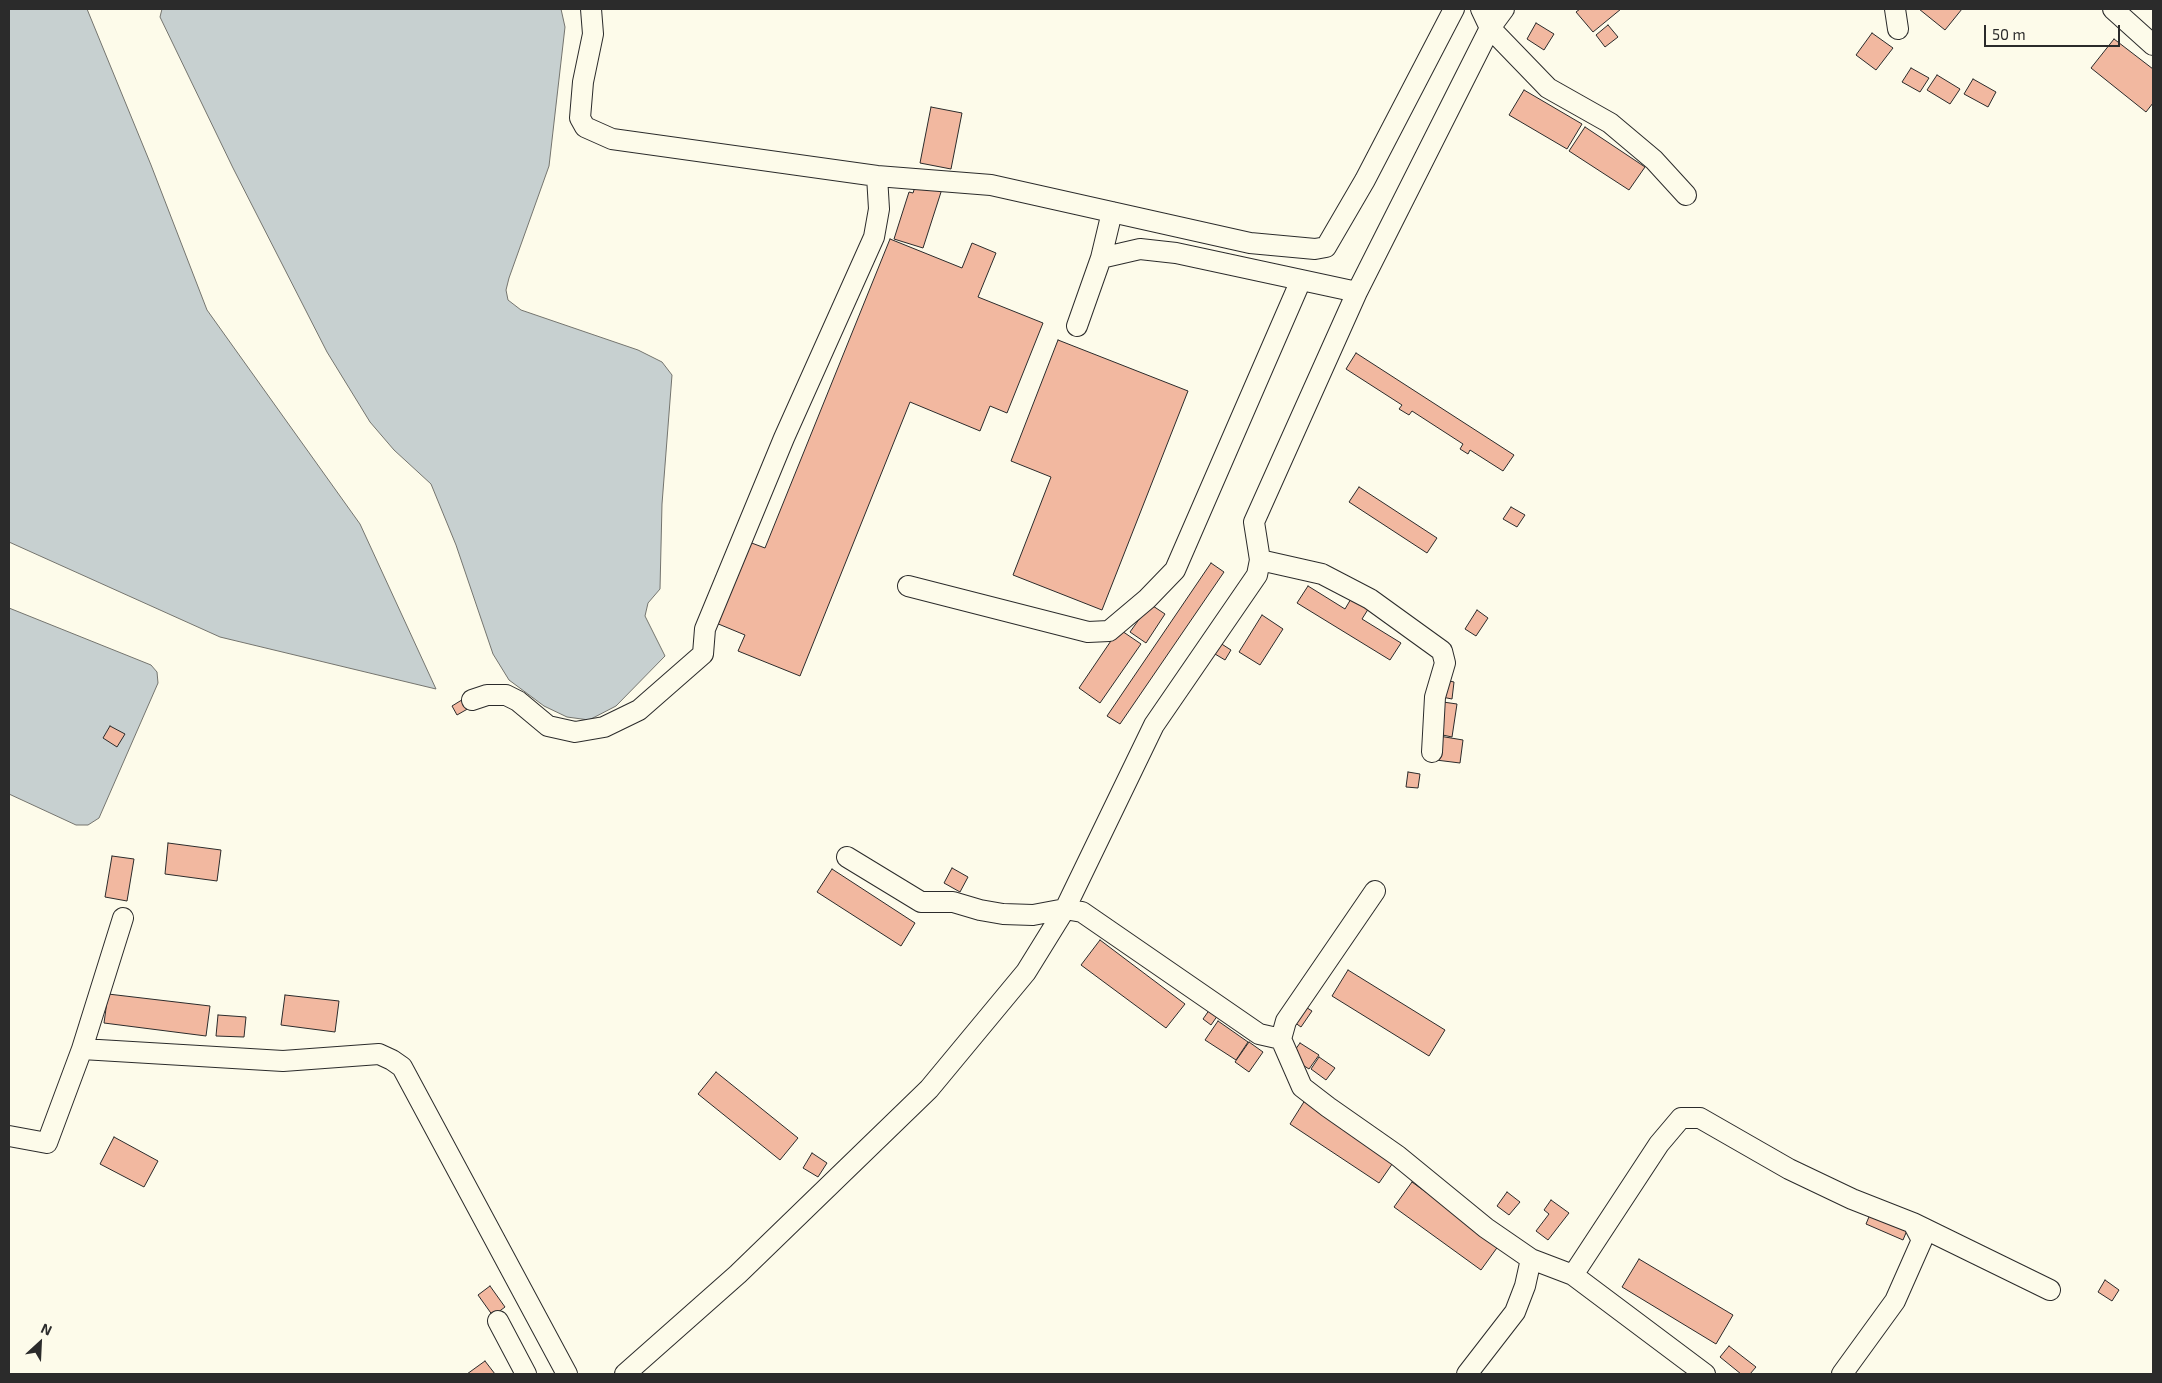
<!DOCTYPE html>
<html>
<head>
<meta charset="utf-8">
<style>
	body { margin:0 }
	#map { position:relative; width:2162px; height:1383px; overflow:hidden; background:#fdfbea; font-family:"Exo 2",sans-serif }
	canvas { display:block }
	.frame { position:absolute; inset:0; border:10px solid #2b2b2b; pointer-events:none }
	.north { position:absolute; left:15px; top:1318px; width:50px; height:50px; -webkit-text-stroke:4px #fdfbea; paint-order:stroke; rotate:25deg; font-size:14px; font-weight:700; line-height:20px; text-align:center; color:#2b2b2b }
	.north::after { content:''; display:block; margin:auto; width:18px; height:22px; background:#2b2b2b; clip-path:polygon(50% 0,100% 100%,50% 72%,0 100%) }
	.scale { position:absolute; left:1984px; top:25px; width:136px; height:22px; box-sizing:border-box; border:2px solid #2b2b2b; border-top:0; padding-left:6px; font-size:15px; line-height:18px; white-space:nowrap; color:#2b2b2b; -webkit-text-stroke:4px #fdfbea; paint-order:stroke }
</style>
</head>
<body>
<div id="map">
<canvas width="2162" height="1383"></canvas>
<div class="frame"></div>
<div class="north">N</div>
<div class="scale">50 m</div>
</div>
<script>
const c = document.querySelector('canvas').getContext('2d');
c.lineJoin = 'round';
function paint(path, color) { c.fillStyle = color; c.fill(path, 'evenodd'); }
const toPath = rows => new Path2D(rows.map(r => 'M' + r).join(''));
function stroke(path, color, width, dash) { c.strokeStyle = color; c.lineWidth = width; c.lineCap = dash ? 'butt' : 'round'; c.setLineDash(dash || []); c.stroke(path); }
const water = toPath([
	[9,9,87,9,151,165,207,310,360,524,436,689,220,637,9,542,9,9],
	[162,9,561,9,565,27,549,166,509,278,506,290,508,300,521,310,638,350,662,362,672,375,662,504,660,589,648,603,645,616,665,656,616,706,589,720,567,717,544,706,509,680,493,654,456,545,431,484,394,450,370,422,327,352,233,168,160,17,162,9],
	[9,608,151,665,157,672,158,683,99,818,88,825,76,825,9,794,9,608]
]);
const building = toPath([
	[1580,9,1621,9,1593,32,1576,12,1580,9],
	[1919,9,1962,9,1945,30,1919,9],
	[1536,23,1554,34,1544,50,1527,39,1536,23],
	[1608,25,1618,37,1605,47,1596,35,1608,25],
	[1872,33,1893,48,1876,70,1856,55,1872,33],
	[2114,39,2153,69,2153,103,2146,112,2091,68,2114,39],
	[1911,68,1929,78,1920,92,1902,82,1911,68],
	[1937,75,1960,89,1950,104,1927,90,1937,75],
	[1973,79,1996,92,1988,107,1964,94,1973,79],
	[1524,90,1582,124,1567,149,1509,115,1524,90],
	[931,107,962,113,951,169,920,163,931,107],
	[1585,127,1645,167,1629,190,1569,151,1585,127],
	[917,181,942,189,923,248,894,239,909,192,913,193,917,181],
	[890,239,962,268,972,243,996,253,978,297,1043,323,1007,413,990,406,980,431,910,402,800,676,738,651,745,635,716,623,749,542,765,548,890,239],
	[1058,340,1188,391,1102,610,1013,575,1051,477,1011,461,1058,340],
	[1356,353,1514,455,1503,471,1470,450,1468,454,1460,449,1463,444,1412,411,1409,415,1399,409,1402,405,1346,369,1356,353],
	[1359,487,1437,538,1427,553,1349,502,1359,487],
	[1511,507,1525,515,1517,527,1503,519,1511,507],
	[1211,563,1224,572,1120,724,1107,716,1211,563],
	[1308,586,1345,609,1355,592,1372,603,1362,619,1401,643,1390,660,1297,603,1308,586],
	[1150,604,1165,614,1146,643,1130,632,1150,604],
	[1477,610,1488,618,1476,636,1465,629,1477,610],
	[1262,615,1283,629,1260,665,1239,652,1262,615],
	[1119,629,1141,644,1100,703,1079,688,1119,629],
	[1217,641,1231,650,1225,660,1210,651,1217,641],
	[1445,680,1454,682,1452,699,1442,697,1445,680],
	[465,698,471,707,457,715,452,706,465,698],
	[1443,702,1457,704,1452,737,1438,734,1443,702],
	[110,726,125,734,117,747,103,738,110,726],
	[1439,736,1463,740,1460,763,1436,760,1439,736],
	[1408,772,1420,774,1418,788,1406,787,1408,772],
	[168,843,221,850,217,881,165,874,168,843],
	[112,856,134,859,127,901,105,897,112,856],
	[952,868,968,877,960,892,944,883,952,868],
	[832,869,915,923,901,946,817,892,832,869],
	[1100,940,1185,1004,1166,1028,1081,965,1100,940],
	[1348,970,1445,1030,1429,1056,1332,996,1348,970],
	[108,994,210,1006,206,1036,104,1023,108,994],
	[285,995,339,1001,335,1032,281,1025,285,995],
	[1301,1004,1312,1011,1301,1027,1291,1020,1301,1004],
	[1210,1009,1218,1015,1211,1025,1203,1019,1210,1009],
	[218,1015,246,1017,244,1037,216,1036,218,1015],
	[1218,1021,1248,1042,1236,1060,1205,1040,1218,1021],
	[1249,1042,1263,1052,1249,1072,1235,1062,1249,1042],
	[1300,1043,1319,1055,1309,1069,1290,1057,1300,1043],
	[1319,1057,1335,1068,1326,1080,1311,1069,1319,1057],
	[716,1072,798,1138,780,1160,698,1094,716,1072],
	[1307,1097,1397,1157,1379,1183,1290,1124,1307,1097],
	[114,1137,158,1161,144,1187,100,1164,114,1137],
	[812,1153,827,1163,818,1177,803,1168,812,1153],
	[1412,1182,1499,1245,1481,1270,1394,1207,1412,1182],
	[1507,1192,1520,1202,1509,1215,1497,1206,1507,1192],
	[1551,1200,1569,1213,1548,1240,1536,1231,1549,1214,1544,1210,1551,1200],
	[1871,1212,1908,1228,1903,1240,1866,1224,1871,1212],
	[1639,1259,1733,1315,1716,1344,1622,1287,1639,1259],
	[2105,1280,2119,1290,2112,1301,2098,1292,2105,1280],
	[490,1286,505,1307,493,1316,478,1295,490,1286],
	[1729,1346,1756,1367,1750,1374,1741,1374,1720,1357,1729,1346],
	[485,1361,495,1374,467,1374,485,1361]
]);
const minor = toPath([
	[591,9,593,34,583,82,580,118,585,127,612,139,877,176,991,185,1250,243,1315,249,1326,247,1365,180,1454,9],
	[1481,9,1490,28,1548,88,1610,123,1654,160,1686,195],
	[1895,9,1898,29],
	[2113,9,2153,45],
	[1101,258,1112,212],
	[1077,326,1101,258,1140,249,1176,253,1357,292],
	[1260,560,1322,574,1370,599,1442,651,1445,663,1435,697,1432,752],
	[908,586,1088,632,1109,631,1147,599,1175,570,1301,280],
	[472,700,487,695,506,695,518,701,548,726,575,732,604,727,639,710,703,654,705,629,784,438,874,237,879,209,877,176],
	[847,857,921,902,953,902,980,910,1003,914,1033,915,1065,909,1082,912,1259,1034,1281,1039,1286,1021,1375,891],
	[123,918,82,1049,283,1061,379,1054,392,1060,402,1067,567,1374],
	[1281,1039,1302,1087,1328,1107,1398,1156,1486,1228,1531,1259,1573,1275,1705,1374],
	[9,1136,47,1143,82,1049],
	[1913,1223,2050,1290],
	[1573,1275,1659,1144,1681,1118,1700,1118,1789,1169,1852,1199,1913,1223,1922,1240,1895,1301,1842,1374],
	[498,1321,526,1374],
	[625,1374,738,1274,929,1089,1026,972,1065,909,1154,725,1257,575,1260,560,1254,522,1357,292,1490,28,1504,9],
	[1467,1374,1515,1312,1525,1286,1531,1259]
]);
paint(water, '#c7d0d0');
stroke(water, '#74746e', 1);
paint(building, '#f2b8a0');
stroke(building, '#2b2b2b', 1);
stroke(minor, '#2b2b2b', 22);
stroke(minor, '#fdfbea', 20);
</script>
</body>
</html>
